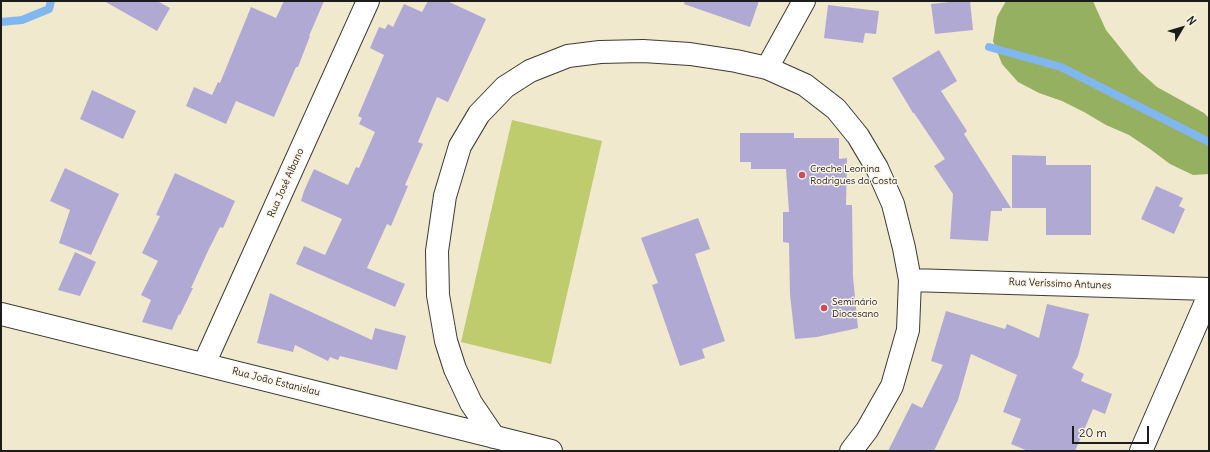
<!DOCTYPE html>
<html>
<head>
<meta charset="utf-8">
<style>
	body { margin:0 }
	#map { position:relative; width:1210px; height:452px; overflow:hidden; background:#f1e9cd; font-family:Delius,sans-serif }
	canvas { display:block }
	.frame { position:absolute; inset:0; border:2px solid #1c1c1c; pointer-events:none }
	.north { position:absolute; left:1162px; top:8px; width:40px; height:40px; -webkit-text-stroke:3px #fcf5e5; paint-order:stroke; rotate:52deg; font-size:11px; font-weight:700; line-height:16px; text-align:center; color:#1c1c1c }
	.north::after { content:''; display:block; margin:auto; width:14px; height:18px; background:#1c1c1c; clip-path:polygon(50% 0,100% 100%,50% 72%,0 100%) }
	.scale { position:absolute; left:1072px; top:426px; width:77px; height:18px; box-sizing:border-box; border:2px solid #1c1c1c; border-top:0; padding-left:5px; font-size:12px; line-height:14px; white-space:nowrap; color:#1c1c1c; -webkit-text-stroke:3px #fcf5e5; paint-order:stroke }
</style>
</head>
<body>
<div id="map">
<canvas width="1210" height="452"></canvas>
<div class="frame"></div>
<div class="north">N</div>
<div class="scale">20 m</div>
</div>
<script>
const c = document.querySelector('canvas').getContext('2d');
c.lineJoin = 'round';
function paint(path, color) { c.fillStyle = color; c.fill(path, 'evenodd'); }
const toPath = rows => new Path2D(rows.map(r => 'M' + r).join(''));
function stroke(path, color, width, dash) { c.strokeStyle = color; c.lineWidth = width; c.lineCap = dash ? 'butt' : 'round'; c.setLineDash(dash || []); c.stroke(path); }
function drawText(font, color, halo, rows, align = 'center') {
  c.font = font + ' Delius,sans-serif'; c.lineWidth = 3; c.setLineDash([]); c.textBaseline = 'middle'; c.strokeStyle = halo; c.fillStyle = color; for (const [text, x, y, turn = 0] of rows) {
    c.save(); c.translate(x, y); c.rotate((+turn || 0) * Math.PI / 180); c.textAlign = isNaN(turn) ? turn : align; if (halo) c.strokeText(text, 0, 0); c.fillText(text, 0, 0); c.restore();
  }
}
const green = toPath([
	[512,120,602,141,551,364,461,342]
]);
const forest = toPath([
	[1006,1,1093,1,1096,8,1106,30,1139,71,1157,87,1204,113,1209,118,1209,174,1193,175,1170,164,1150,149,1129,135,1106,125,1084,112,1062,101,1039,93,1018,82,1002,64,993,41,997,17]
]);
const stream = toPath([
	[1,22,22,20,49,9,51,1],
	[989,47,1061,67,1209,142]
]);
const building = toPath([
	[104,1,157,1,170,8,157,31],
	[284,1,324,1,309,36,310,36,298,67,296,67,274,117,236,101,226,124,186,106,194,87,212,95,218,82,220,83,251,7,276,18],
	[428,1,447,1,486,19,448,102,437,97,418,142,423,144,405,185,408,186,391,226,387,224,367,268,405,284,395,307,296,264,304,246,325,255,342,219,301,201,304,191,314,169,348,185,356,167,359,168,375,132,359,124,362,118,358,116,384,55,370,48,379,27,385,29,388,24,393,27,404,4,422,12],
	[685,1,759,1,750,27,684,4],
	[959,1,970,1,973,30,935,34,931,4],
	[828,5,879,11,876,34,865,33,863,43,824,38],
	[939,50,957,81,941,91,967,131,964,134,1011,208,1002,208,1002,211,991,211,988,241,950,239,953,194,934,166,945,159,914,113,913,113,892,78],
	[92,90,136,111,123,139,80,119],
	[740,133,794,133,794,138,839,138,839,159,847,158,846,205,852,205,853,277,858,328,817,337,795,339,790,295,789,243,783,242,783,212,789,212,786,169,751,169,751,162,740,162],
	[1012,155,1046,156,1046,165,1091,165,1091,235,1046,235,1046,208,1012,208],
	[65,168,119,194,91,255,59,243,70,210,50,201],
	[175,173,235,201,223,228,220,227,208,251,191,288,193,288,180,315,179,314,172,330,142,322,151,300,141,295,158,261,142,253,160,216,156,215],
	[1156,186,1183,198,1179,206,1185,209,1174,234,1141,219],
	[698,218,710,249,695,254,725,341,702,349,705,358,680,366,652,285,658,283,641,238],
	[75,252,96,262,80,296,58,290],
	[270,293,372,340,375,328,406,336,397,370,340,356,338,360,330,357,328,361,295,345,293,352,257,343],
	[1047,304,1089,314,1078,356,1072,368,1084,374,1081,381,1112,394,1105,414,1093,409,1075,451,1028,451,1011,444,1021,419,1003,412,1017,375,971,354,958,400,934,451,888,451,912,403,922,408,943,365,931,361,946,311,1005,329,1007,324,1039,338]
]);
const street = toPath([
	[767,68,804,1],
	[910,280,1209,289],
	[1,314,551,451],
	[204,364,368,1],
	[494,437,471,403,455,369,446,341,438,295,437,251,445,196,460,146,479,114,505,87,530,71,568,56,600,52,643,51,690,54,736,61,767,68,805,85,836,109,858,136,877,168,893,204,904,248,910,280,908,330,892,386,867,430,851,451],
	[1141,451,1209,295]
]);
const markers = [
	[802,175,4,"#d1495b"],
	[824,308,4,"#d1495b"]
];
const poiNames = [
	["Creche Leonina",810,169],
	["Rodrigues da Costa",810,181],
	["Seminário",832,302],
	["Diocesano",832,314]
];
const streetNames = [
	["Rua José Albano",286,183,-66],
	["Rua Veríssimo Antunes",1060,284,2],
	["Rua João Estanislau",276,382,14]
];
paint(green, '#becc6e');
paint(forest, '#96b061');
stroke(stream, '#81b7f0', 8);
paint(building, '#b0a9d4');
stroke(street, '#3c3b37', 24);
stroke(street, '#fff', 22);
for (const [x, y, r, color] of markers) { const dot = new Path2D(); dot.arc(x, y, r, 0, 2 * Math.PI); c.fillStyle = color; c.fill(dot); stroke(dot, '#fcf5e5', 1.5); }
drawText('10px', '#1c1c1c', '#fcf5e5', poiNames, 'left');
drawText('10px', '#1c1c1c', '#fcf5e5', streetNames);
</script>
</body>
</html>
